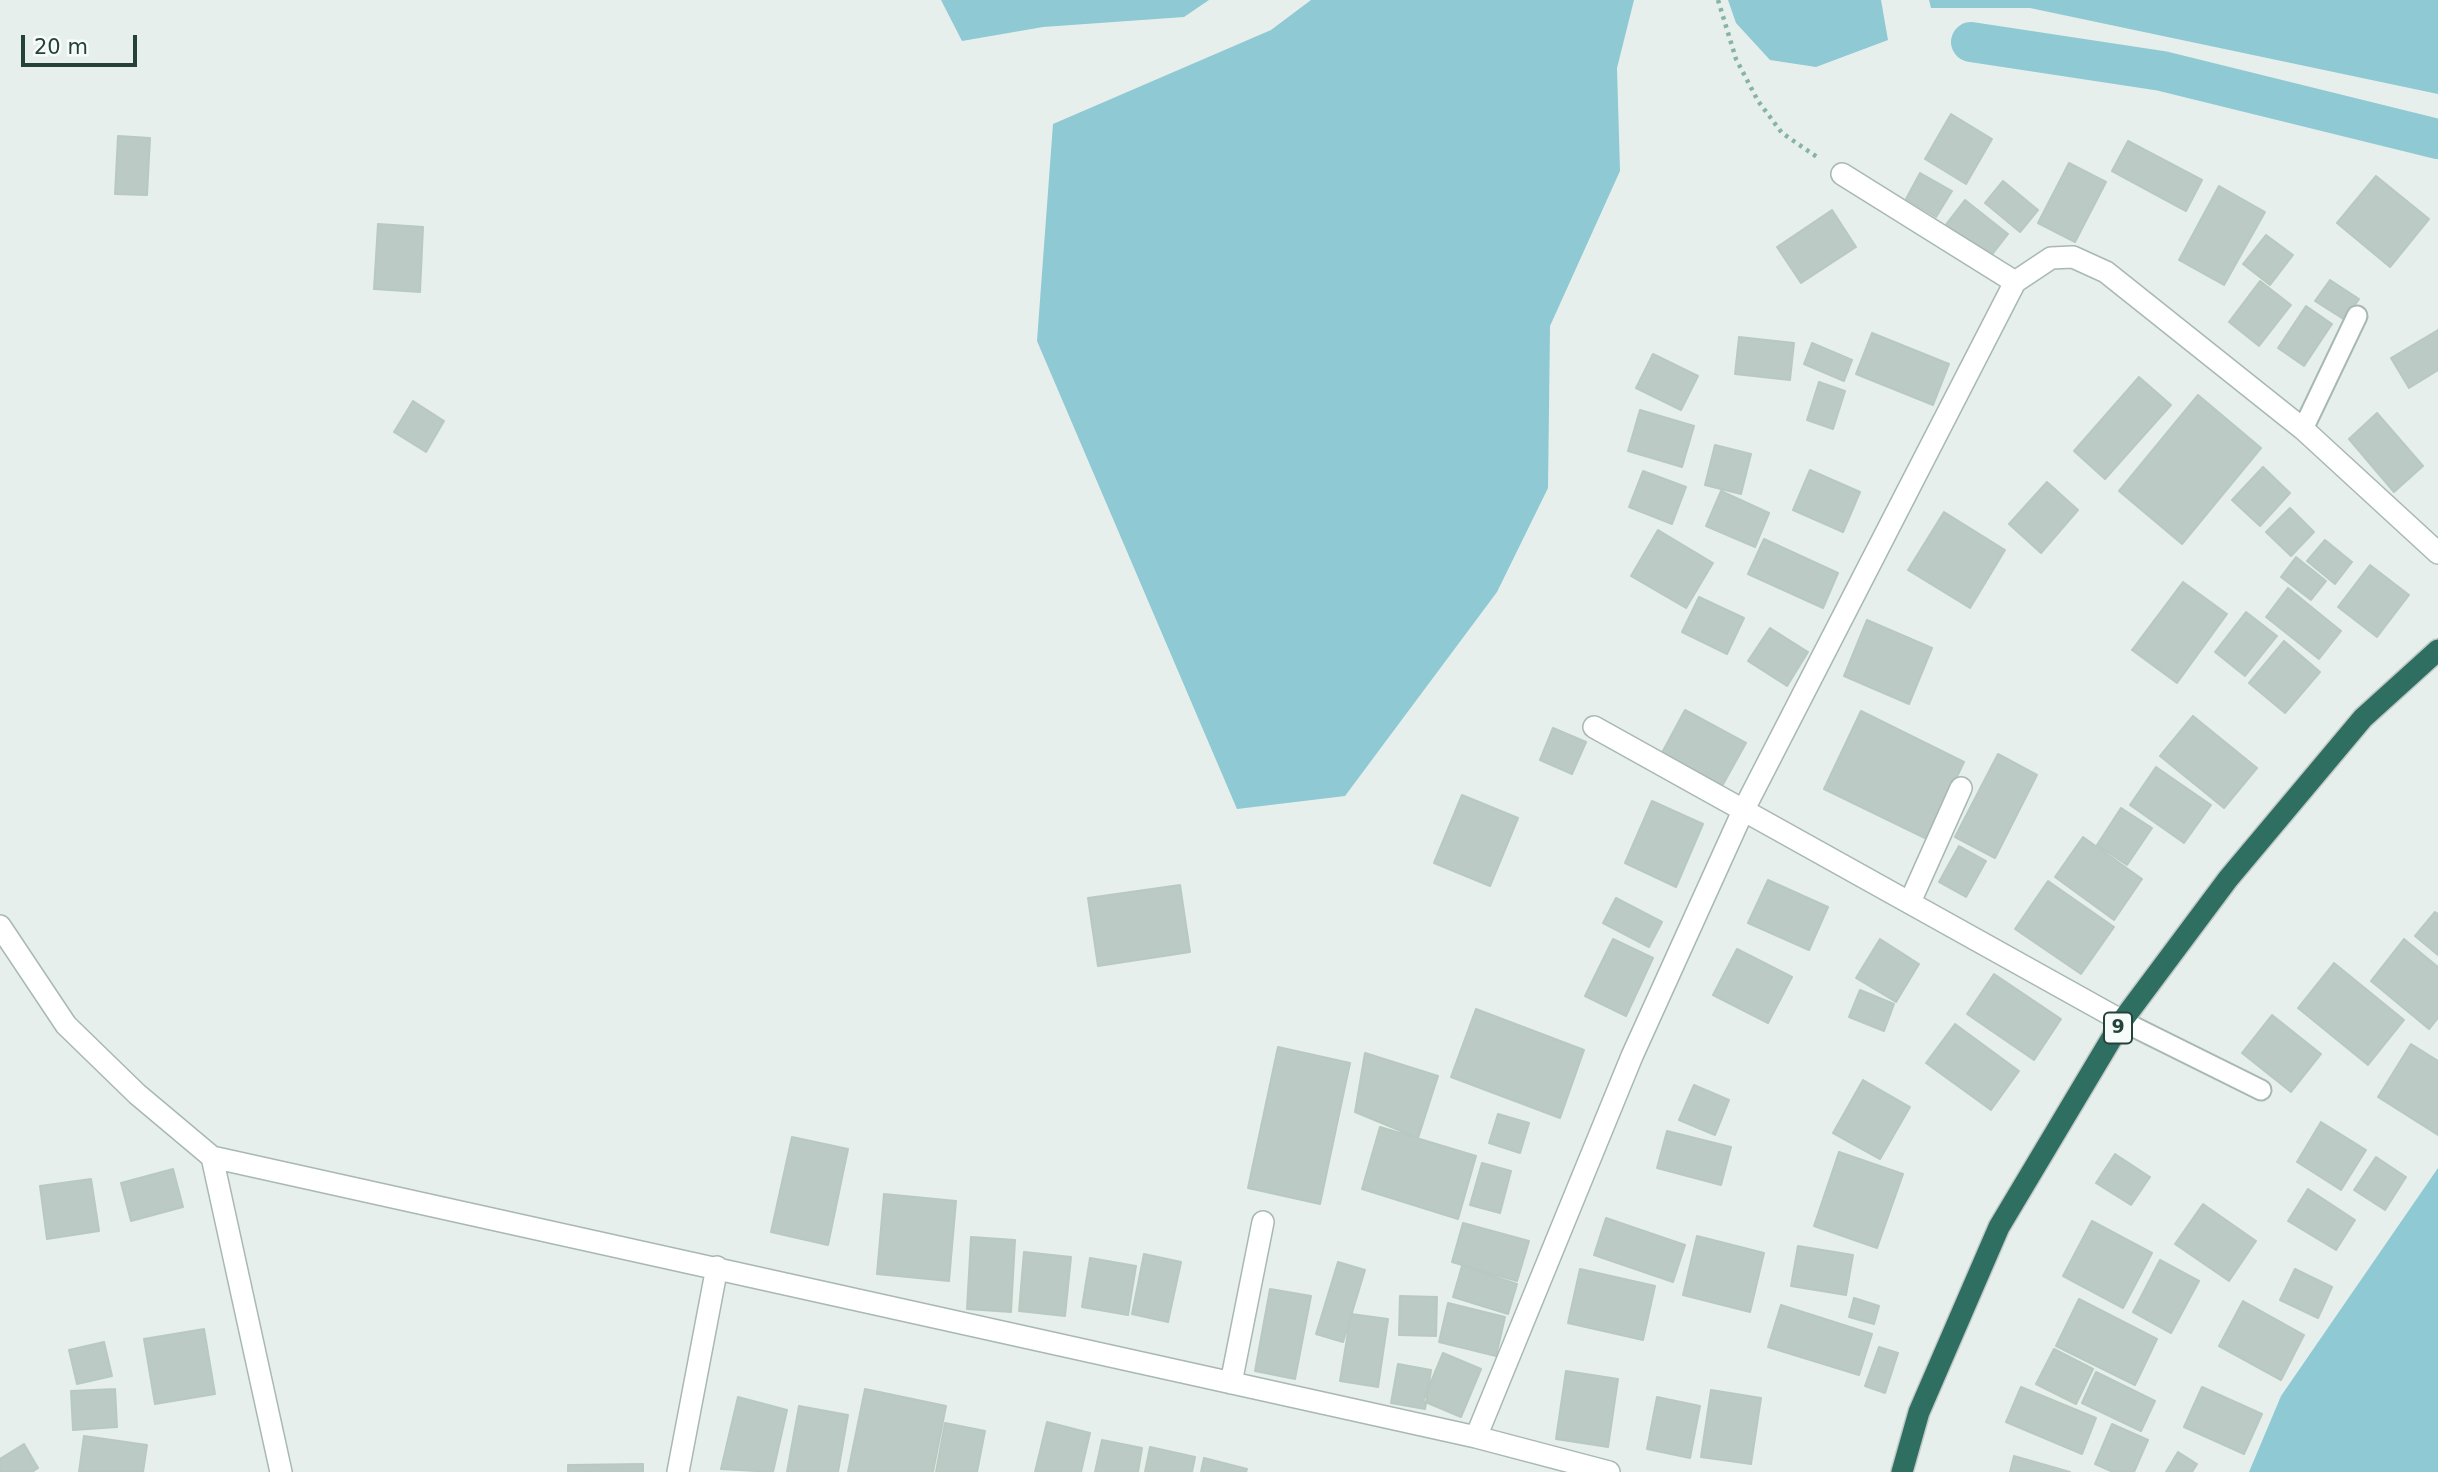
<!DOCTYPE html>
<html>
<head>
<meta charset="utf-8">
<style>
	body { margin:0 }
	#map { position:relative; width:2438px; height:1472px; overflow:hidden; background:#e6efeb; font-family:"DejaVu Sans",sans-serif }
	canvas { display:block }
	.scale { position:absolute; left:21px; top:35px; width:116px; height:32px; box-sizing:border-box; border:4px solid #24423a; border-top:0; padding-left:9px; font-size:21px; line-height:24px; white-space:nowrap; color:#24423a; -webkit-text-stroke:5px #f7fbf9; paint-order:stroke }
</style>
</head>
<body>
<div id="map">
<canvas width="2438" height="1472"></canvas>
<div class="scale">20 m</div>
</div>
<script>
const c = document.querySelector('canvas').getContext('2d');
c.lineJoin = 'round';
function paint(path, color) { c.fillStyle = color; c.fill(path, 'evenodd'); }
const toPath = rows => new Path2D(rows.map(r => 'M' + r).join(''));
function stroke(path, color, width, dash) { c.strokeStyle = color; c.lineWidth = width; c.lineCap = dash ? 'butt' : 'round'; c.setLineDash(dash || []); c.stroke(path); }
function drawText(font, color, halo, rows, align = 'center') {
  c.font = font + ' "DejaVu Sans",sans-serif'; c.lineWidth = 6; c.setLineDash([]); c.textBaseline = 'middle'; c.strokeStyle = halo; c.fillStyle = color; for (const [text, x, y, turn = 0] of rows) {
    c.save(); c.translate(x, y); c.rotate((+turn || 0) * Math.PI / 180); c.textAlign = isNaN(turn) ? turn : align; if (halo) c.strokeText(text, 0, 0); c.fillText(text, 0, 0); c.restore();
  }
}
const water = toPath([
	[941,0,1209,0,1184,17,1043,27,962,41],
	[1311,0,1634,0,1617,68,1620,171,1550,326,1548,488,1497,592,1345,796,1237,809,1037,341,1053,124,1271,30],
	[1728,0,1881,0,1888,40,1816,67,1770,60,1736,23],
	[1929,0,2438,0,2438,94,2030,8,1931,8],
	[2438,1168,2438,1472,2249,1472,2281,1396]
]);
const canal = toPath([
	[1971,42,2162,71,2438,139]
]);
const building = toPath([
	[1951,114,1992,139,1966,184,1925,159,1951,114],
	[118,136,150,138,147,195,115,194,118,136],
	[2128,141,2202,180,2186,211,2112,171,2128,141],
	[2069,163,2106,182,2075,242,2038,223,2069,163],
	[1920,173,1952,191,1936,217,1906,199,1920,173],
	[2376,176,2429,219,2390,267,2337,223,2376,176],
	[2003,181,2038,210,2020,232,1985,203,2003,181],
	[2219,186,2265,212,2224,285,2179,260,2219,186],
	[1965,200,2008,234,1987,261,1944,227,1965,200],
	[1832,210,1856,247,1801,283,1777,247,1832,210],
	[378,224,423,227,420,292,374,289,378,224],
	[2266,235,2293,255,2270,285,2243,264,2266,235],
	[2330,280,2359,299,2345,320,2315,301,2330,280],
	[2260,281,2291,305,2259,346,2229,322,2260,281],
	[2306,306,2332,324,2304,366,2278,348,2306,306],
	[2438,330,2438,370,2409,388,2391,358,2438,330],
	[1872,333,1949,364,1933,405,1856,374,1872,333],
	[1739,337,1794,343,1790,380,1735,374,1739,337],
	[1812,343,1852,360,1844,381,1804,364,1812,343],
	[1653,354,1698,376,1681,410,1636,388,1653,354],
	[2139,377,2171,405,2105,479,2074,451,2139,377],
	[1819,382,1845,391,1833,429,1807,420,1819,382],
	[2198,395,2261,448,2182,544,2119,491,2198,395],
	[413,401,444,421,426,452,394,432,413,401],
	[1640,410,1694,426,1682,467,1628,451,1640,410],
	[2377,413,2423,466,2394,492,2349,439,2377,413],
	[1715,445,1751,454,1741,494,1705,485,1715,445],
	[2263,467,2290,493,2260,526,2232,500,2263,467],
	[1810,470,1860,492,1843,532,1793,510,1810,470],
	[1643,471,1686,487,1672,524,1629,507,1643,471],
	[2047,482,2078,510,2041,553,2009,524,2047,482],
	[1721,491,1769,513,1755,547,1706,526,1721,491],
	[2290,508,2314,532,2291,556,2266,532,2290,508],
	[1944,512,2005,550,1970,608,1908,570,1944,512],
	[1658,530,1713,563,1686,608,1631,576,1658,530],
	[1764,539,1838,573,1823,608,1748,574,1764,539],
	[2325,540,2352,562,2335,584,2307,561,2325,540],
	[2296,557,2326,581,2311,600,2281,577,2296,557],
	[2370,565,2409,595,2377,637,2338,607,2370,565],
	[2183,582,2227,614,2177,683,2132,650,2183,582],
	[2288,588,2341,631,2319,659,2266,617,2288,588],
	[1699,597,1744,618,1727,654,1682,632,1699,597],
	[2246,612,2277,636,2245,676,2215,652,2246,612],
	[1867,620,1932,648,1909,704,1844,676,1867,620],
	[1770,628,1808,652,1787,686,1748,661,1770,628],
	[2284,641,2320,672,2285,713,2249,683,2284,641],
	[1685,710,1746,743,1717,795,1657,762,1685,710],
	[1861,711,1964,762,1927,839,1824,789,1861,711],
	[2193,716,2257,768,2224,808,2160,756,2193,716],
	[1553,728,1586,742,1572,774,1540,760,1553,728],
	[1998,754,2037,775,1995,858,1955,837,1998,754],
	[2156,767,2211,805,2184,843,2130,805,2156,767],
	[1462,795,1518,818,1490,886,1434,863,1462,795],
	[1652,801,1703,824,1676,887,1625,863,1652,801],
	[2121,808,2152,828,2127,865,2097,845,2121,808],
	[2083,837,2142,879,2114,920,2055,877,2083,837],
	[1959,846,1986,861,1966,897,1939,882,1959,846],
	[1768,880,1828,907,1809,950,1748,923,1768,880],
	[2048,881,2114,927,2081,974,2015,929,2048,881],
	[1180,885,1190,952,1098,966,1088,898,1180,885],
	[1616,898,1662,922,1649,947,1603,923,1616,898],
	[2435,912,2438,914,2438,955,2415,936,2435,912],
	[1613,939,1653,958,1626,1016,1585,996,1613,939],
	[1880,939,1919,964,1896,1002,1856,978,1880,939],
	[2404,939,2438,967,2438,1018,2429,1029,2371,981,2404,939],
	[1737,949,1792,977,1768,1023,1713,995,1737,949],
	[2334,963,2404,1020,2368,1065,2298,1008,2334,963],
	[1994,974,2061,1019,2034,1060,1967,1014,1994,974],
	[1860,990,1894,1004,1884,1031,1849,1017,1860,990],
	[1476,1009,1584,1050,1560,1118,1451,1077,1476,1009],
	[2272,1015,2321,1054,2291,1092,2242,1053,2272,1015],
	[1955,1024,2019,1071,1991,1110,1926,1063,1955,1024],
	[2411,1044,2438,1061,2438,1135,2378,1097,2411,1044],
	[1278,1047,1350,1063,1320,1204,1248,1188,1278,1047],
	[1365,1053,1438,1076,1418,1138,1355,1112,1365,1053],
	[1863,1080,1910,1107,1880,1159,1833,1133,1863,1080],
	[1694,1085,1729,1100,1715,1135,1679,1120,1694,1085],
	[1498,1114,1529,1123,1520,1153,1489,1143,1498,1114],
	[2321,1122,2366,1150,2341,1190,2297,1162,2321,1122],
	[1380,1127,1476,1156,1458,1219,1362,1189,1380,1127],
	[1667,1131,1731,1147,1721,1185,1657,1168,1667,1131],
	[792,1137,848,1149,828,1245,771,1232,792,1137],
	[1839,1152,1903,1174,1877,1248,1814,1226,1839,1152],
	[2115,1154,2150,1177,2131,1205,2096,1183,2115,1154],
	[2376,1157,2406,1177,2385,1210,2354,1190,2376,1157],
	[1482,1163,1511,1171,1500,1213,1470,1205,1482,1163],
	[173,1169,183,1207,131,1221,121,1183,173,1169],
	[91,1179,99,1231,47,1239,40,1186,91,1179],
	[2308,1189,2355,1220,2336,1250,2288,1221,2308,1189],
	[884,1194,956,1201,949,1281,877,1274,884,1194],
	[2203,1204,2256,1241,2229,1281,2175,1244,2203,1204],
	[1606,1218,1685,1245,1673,1282,1594,1255,1606,1218],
	[2092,1221,2152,1253,2123,1308,2063,1276,2092,1221],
	[1463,1223,1529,1241,1517,1281,1452,1262,1463,1223],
	[1697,1236,1764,1253,1750,1312,1683,1295,1697,1236],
	[971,1237,1015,1240,1011,1312,967,1309,971,1237],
	[1798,1246,1853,1255,1846,1295,1791,1286,1798,1246],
	[1024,1252,1071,1257,1065,1316,1019,1311,1024,1252],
	[1144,1254,1181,1262,1168,1322,1132,1314,1144,1254],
	[1090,1258,1136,1266,1128,1315,1082,1307,1090,1258],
	[2160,1260,2199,1281,2171,1333,2133,1312,2160,1260],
	[1338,1262,1365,1270,1343,1342,1316,1334,1338,1262],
	[1462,1266,1517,1284,1508,1314,1453,1297,1462,1266],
	[1580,1269,1655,1286,1643,1340,1568,1323,1580,1269],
	[2295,1269,2332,1287,2318,1318,2280,1300,2295,1269],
	[1270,1289,1311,1296,1295,1379,1255,1371,1270,1289],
	[1400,1296,1437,1297,1436,1336,1399,1335,1400,1296],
	[1854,1298,1879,1306,1874,1324,1849,1317,1854,1298],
	[2079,1299,2157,1339,2135,1385,2056,1346,2079,1299],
	[2243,1301,2304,1335,2281,1380,2219,1346,2243,1301],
	[1448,1303,1505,1317,1496,1356,1439,1342,1448,1303],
	[1781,1305,1872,1334,1859,1375,1768,1347,1781,1305],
	[1351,1314,1388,1319,1378,1387,1340,1381,1351,1314],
	[204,1329,215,1394,155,1404,144,1339,204,1329],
	[104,1342,112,1376,77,1384,69,1350,104,1342],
	[1879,1347,1898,1353,1885,1393,1865,1386,1879,1347],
	[2054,1349,2093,1369,2076,1404,2036,1384,2054,1349],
	[1443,1353,1481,1369,1461,1417,1423,1401,1443,1353],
	[1398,1364,1431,1370,1425,1409,1391,1403,1398,1364],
	[1566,1371,1618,1379,1608,1447,1556,1439,1566,1371],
	[2096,1372,2155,1401,2141,1431,2082,1403,2096,1372],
	[2021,1387,2096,1418,2082,1454,2006,1422,2021,1387],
	[2202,1387,2262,1414,2244,1454,2184,1427,2202,1387],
	[115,1389,117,1427,73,1430,71,1391,115,1389],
	[865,1389,946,1406,933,1472,848,1472,865,1389],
	[1711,1390,1761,1398,1751,1464,1701,1457,1711,1390],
	[738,1397,787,1410,773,1472,721,1469,738,1397],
	[1657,1397,1700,1406,1690,1458,1647,1449,1657,1397],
	[799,1406,848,1415,838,1472,787,1472,799,1406],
	[1047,1422,1090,1433,1081,1472,1035,1472,1047,1422],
	[945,1423,985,1431,977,1472,936,1472,945,1423],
	[2112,1424,2148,1440,2134,1472,2113,1472,2095,1464,2112,1424],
	[84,1436,147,1445,143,1472,79,1472,84,1436],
	[1102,1440,1142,1448,1138,1472,1095,1472,1102,1440],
	[24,1444,38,1468,32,1472,0,1472,0,1459,24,1444],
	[1150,1447,1195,1457,1192,1472,1145,1472,1150,1447],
	[2178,1452,2197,1464,2192,1472,2166,1472,2178,1452],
	[2014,1456,2070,1472,2010,1472,2014,1456],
	[1204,1458,1247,1469,1246,1472,1201,1472,1204,1458],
	[643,1464,643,1472,568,1472,568,1465,643,1464]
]);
const path = toPath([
	[1718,0,1736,59,1758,101,1782,133,1817,157]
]);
const lane = toPath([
	[2303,429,2357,316],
	[2122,1021,2261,1090]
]);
const street = toPath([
	[1842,174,2015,282],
	[1594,727,2122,1021],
	[1910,902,1961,788],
	[0,926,66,1025,137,1094,212,1157,1476,1437,1609,1472],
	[212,1157,281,1472],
	[1231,1383,1263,1222],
	[1476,1437,1632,1056,1743,811,2015,282,2051,258,2073,257,2106,272,2303,429,2438,553],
	[678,1472,717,1267]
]);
const highway = toPath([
	[1902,1472,1919,1412,1999,1227,2122,1021,2228,879,2363,718,2438,650]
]);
const shields = [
	[2118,1028,28]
];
const shieldNames = [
	["9",2118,1028]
];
paint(water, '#8ec9d4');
stroke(canal, '#8ec9d4', 40);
paint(building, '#bbcac4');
stroke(building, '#b8c9c2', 2);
stroke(lane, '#a8b8b2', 23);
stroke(street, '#a8b8b2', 24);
stroke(highway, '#c2cac8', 24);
stroke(path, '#86b3a5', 4.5, [3.5, 5]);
stroke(lane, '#fff', 19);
stroke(street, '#fff', 21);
stroke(highway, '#2f6f62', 21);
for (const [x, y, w] of shields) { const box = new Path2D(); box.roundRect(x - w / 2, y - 15.5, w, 31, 5); c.fillStyle = '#f7fbf9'; c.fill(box); stroke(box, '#24423a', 2); }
drawText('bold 19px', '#24423a', null, shieldNames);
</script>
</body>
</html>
